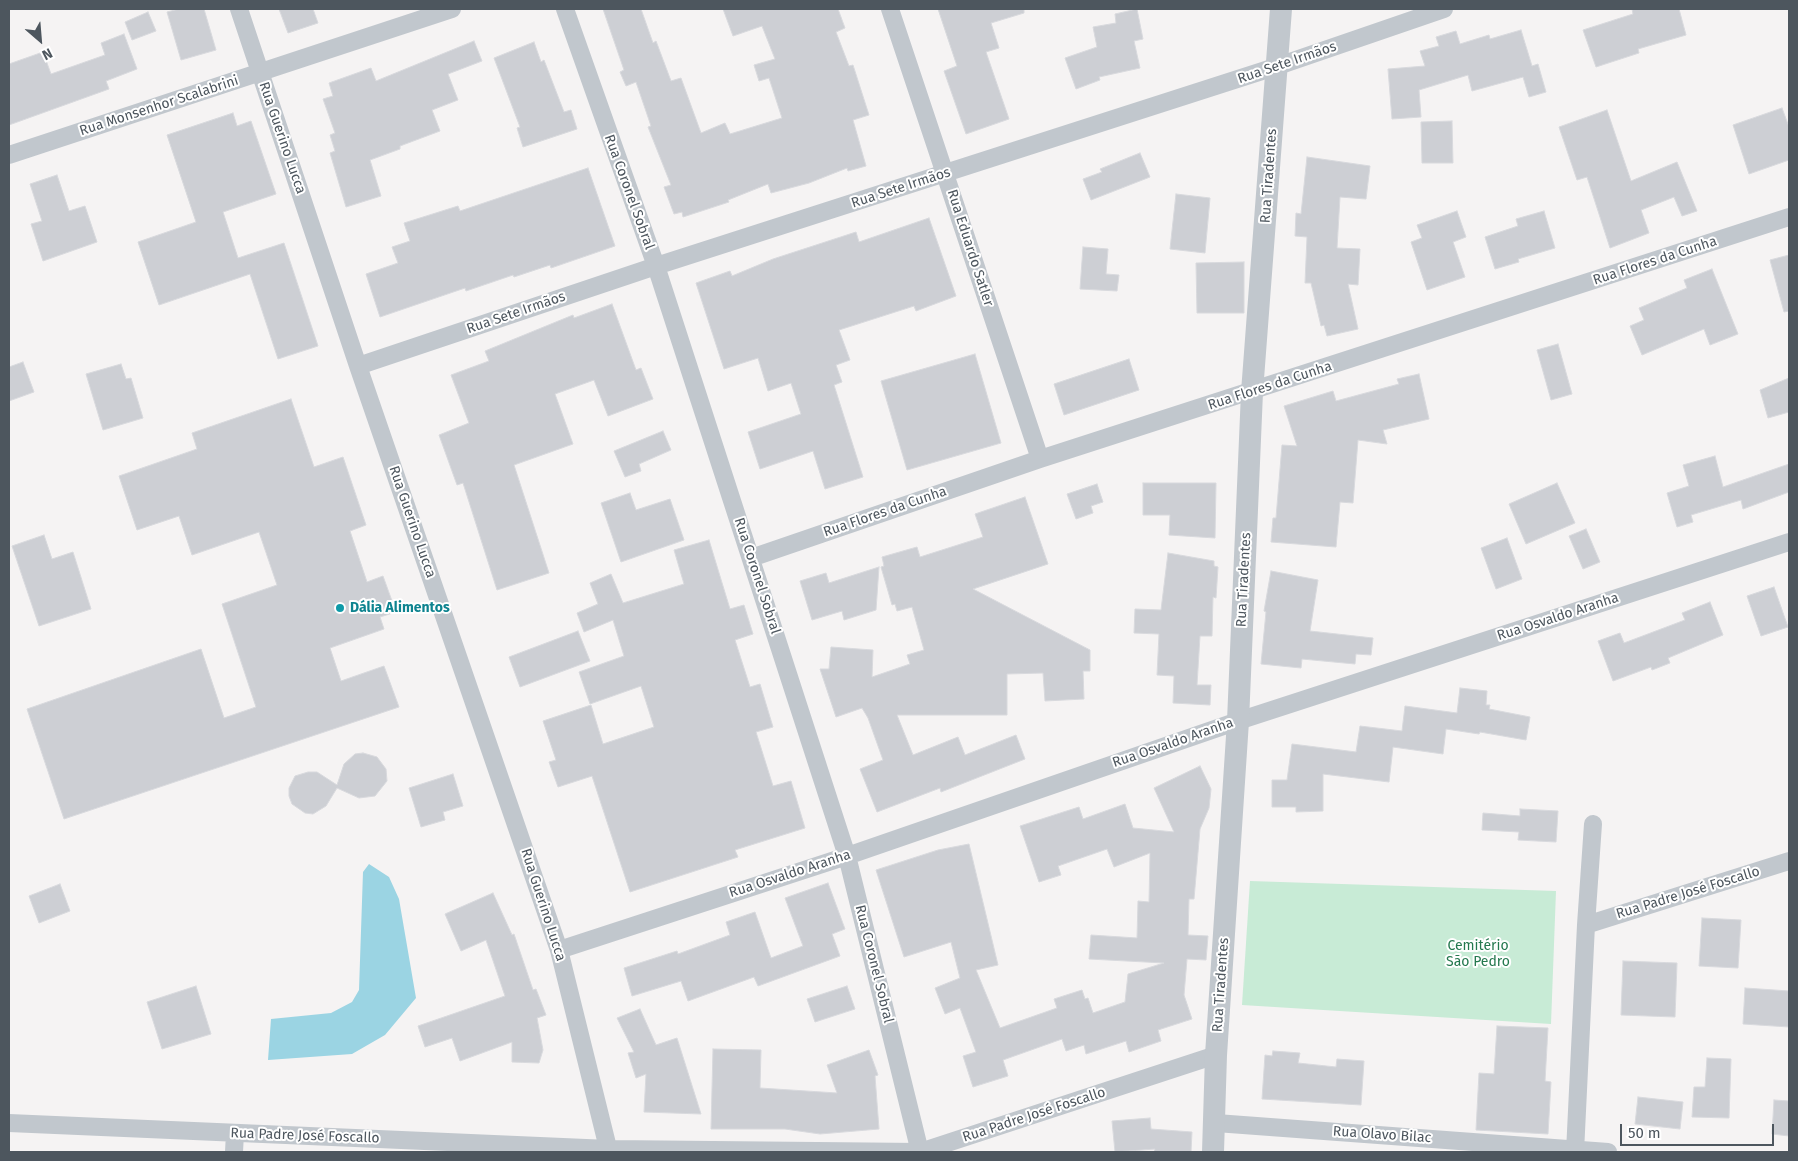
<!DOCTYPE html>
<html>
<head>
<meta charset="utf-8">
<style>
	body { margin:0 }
	#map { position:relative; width:1798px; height:1161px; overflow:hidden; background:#f5f3f3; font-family:"Fira Sans",sans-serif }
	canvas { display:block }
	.frame { position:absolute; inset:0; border:10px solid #4d565e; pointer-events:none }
	.north { position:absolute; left:15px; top:15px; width:50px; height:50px; -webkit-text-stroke:4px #fff; paint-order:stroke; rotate:153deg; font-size:14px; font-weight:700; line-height:20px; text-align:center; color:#4d565e }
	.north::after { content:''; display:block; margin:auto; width:18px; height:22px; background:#4d565e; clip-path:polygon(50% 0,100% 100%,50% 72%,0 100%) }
	.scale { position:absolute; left:1620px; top:1124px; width:154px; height:22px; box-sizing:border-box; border:2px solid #4d565e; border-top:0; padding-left:6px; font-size:15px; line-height:18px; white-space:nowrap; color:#4d565e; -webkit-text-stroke:4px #fff; paint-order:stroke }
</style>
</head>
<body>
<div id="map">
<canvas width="1798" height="1161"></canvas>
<div class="frame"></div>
<div class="north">N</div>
<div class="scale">50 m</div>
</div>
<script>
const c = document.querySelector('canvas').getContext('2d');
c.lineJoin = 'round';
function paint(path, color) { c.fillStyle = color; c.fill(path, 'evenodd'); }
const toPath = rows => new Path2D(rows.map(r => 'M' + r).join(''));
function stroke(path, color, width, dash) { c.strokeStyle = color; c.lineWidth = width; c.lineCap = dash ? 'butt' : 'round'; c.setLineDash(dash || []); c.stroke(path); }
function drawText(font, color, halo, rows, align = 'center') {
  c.font = font + ' "Fira Sans",sans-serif'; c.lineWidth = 4; c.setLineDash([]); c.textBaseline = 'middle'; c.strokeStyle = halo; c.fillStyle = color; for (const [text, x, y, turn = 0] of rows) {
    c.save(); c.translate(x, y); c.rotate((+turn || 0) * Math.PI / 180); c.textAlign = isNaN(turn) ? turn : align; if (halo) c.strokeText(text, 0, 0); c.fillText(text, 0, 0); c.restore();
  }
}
const green = toPath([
	[1250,881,1556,891,1551,1024,1242,1005]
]);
const water = toPath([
	[369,864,389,877,399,899,416,998,385,1035,352,1054,268,1060,271,1019,331,1013,352,1002,359,990,363,872]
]);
const building = toPath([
	[179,9,204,9,216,50,181,60,167,12,179,9],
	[279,9,313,9,318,23,288,33,279,9],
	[603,9,641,9,653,43,656,41,671,81,681,78,701,133,725,123,730,134,782,118,769,78,759,81,754,65,775,59,762,26,733,36,723,9,838,9,845,28,836,32,849,66,853,65,869,115,853,120,866,166,848,171,847,168,809,183,771,193,768,184,728,200,729,202,683,217,682,212,674,214,664,187,671,185,648,127,651,126,636,82,626,86,620,72,624,70,603,9],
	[938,9,1024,9,1024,13,991,23,999,48,986,52,1009,119,966,134,944,71,957,66,938,9],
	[1137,9,1143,39,1134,41,1140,68,1099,77,1100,80,1076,89,1065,58,1097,47,1093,27,1116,23,1115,14,1137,9],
	[1632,9,1679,9,1686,35,1638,49,1639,53,1596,67,1583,30,1633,14,1632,9],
	[148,12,156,31,132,40,125,22,148,12],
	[1521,30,1532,66,1538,64,1546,92,1529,97,1523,77,1472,91,1468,75,1419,90,1421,117,1392,119,1388,69,1425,66,1420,51,1439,46,1436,37,1456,31,1460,44,1489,35,1490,39,1521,30],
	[124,34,137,69,106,81,109,89,9,125,9,64,43,52,51,74,105,55,101,43,124,34],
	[474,41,482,61,448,74,458,100,432,110,440,131,400,146,400,149,370,160,381,196,346,207,330,153,335,151,330,135,335,133,323,99,333,96,329,83,371,68,376,81,474,41],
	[534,42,541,62,544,60,564,112,571,110,577,129,523,147,517,128,520,127,494,58,534,42],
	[1782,108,1789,127,1789,160,1749,174,1733,125,1782,108],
	[1607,110,1631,181,1677,162,1697,211,1682,216,1674,197,1641,210,1649,233,1610,248,1587,177,1577,180,1559,127,1607,110],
	[233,113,237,126,251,121,276,194,223,212,238,258,284,243,318,346,278,359,250,274,159,305,138,242,196,222,167,135,233,113],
	[1452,121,1453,163,1422,163,1421,122,1452,121],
	[1140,153,1150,177,1091,200,1083,179,1102,172,1100,169,1140,153],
	[1307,157,1370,166,1366,199,1340,197,1337,248,1360,249,1358,285,1348,284,1358,329,1327,336,1324,325,1321,326,1311,283,1305,283,1307,237,1295,236,1296,213,1301,214,1307,157],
	[588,168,615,246,551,268,550,265,514,277,513,275,466,291,465,288,380,317,366,274,398,263,392,247,410,241,404,223,458,206,460,211,588,168],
	[57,175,69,211,85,206,97,242,43,261,31,224,42,221,30,184,57,175],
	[1176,194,1210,198,1205,253,1170,249,1176,194],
	[1457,211,1466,237,1453,242,1465,277,1427,290,1411,242,1422,238,1417,225,1457,211],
	[1544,211,1555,248,1518,259,1519,262,1495,269,1485,237,1518,226,1516,219,1544,211],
	[929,218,956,296,916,311,914,306,839,330,850,360,836,365,842,382,834,385,863,477,825,489,813,451,760,469,748,432,801,414,791,383,768,391,758,358,724,369,696,283,730,271,732,276,773,259,856,232,859,242,929,218],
	[1083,247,1108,249,1106,274,1119,275,1117,291,1080,289,1083,247],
	[1789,255,1789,311,1784,312,1770,260,1789,255],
	[1244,262,1244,313,1197,313,1196,263,1244,262],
	[1712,269,1738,334,1710,345,1704,329,1642,355,1630,326,1644,320,1639,308,1687,288,1684,280,1712,269],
	[612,304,636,370,641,368,653,399,608,416,594,380,555,394,573,444,514,465,549,573,497,590,463,483,457,485,439,435,469,423,451,375,489,361,485,351,573,315,574,318,612,304],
	[1558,344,1572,394,1551,400,1537,350,1558,344],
	[975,354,1001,443,907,470,881,381,975,354],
	[1129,359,1139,390,1064,415,1054,384,1129,359],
	[23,362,34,392,9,401,9,367,23,362],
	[121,364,126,379,131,378,143,418,103,430,86,374,121,364],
	[1419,374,1429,419,1383,430,1387,444,1358,440,1353,503,1340,502,1336,547,1271,542,1273,518,1276,518,1282,445,1297,446,1284,406,1333,391,1336,401,1399,384,1397,379,1419,374],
	[1789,378,1789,412,1768,418,1760,390,1789,378],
	[291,399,314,467,343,457,366,525,350,531,367,582,383,576,396,612,380,617,384,629,330,648,341,681,384,666,399,707,64,819,27,709,201,649,224,718,256,707,222,604,277,585,259,532,192,555,179,516,137,530,119,476,197,449,192,433,291,399],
	[663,431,671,450,639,464,641,471,625,477,614,451,663,431],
	[1715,456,1723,487,1789,464,1789,492,1743,509,1741,500,1691,515,1693,522,1677,527,1667,493,1689,486,1683,465,1715,456],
	[1143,483,1216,483,1215,538,1169,535,1170,515,1143,515,1143,483],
	[1557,483,1575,523,1526,544,1509,504,1557,483],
	[1097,484,1103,502,1091,506,1093,513,1076,519,1067,494,1097,484],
	[630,493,636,510,670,499,684,540,621,562,601,503,630,493],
	[1025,497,1048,564,973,589,1090,650,1090,671,1083,671,1084,699,1045,701,1043,673,1007,674,1007,715,897,715,913,755,958,737,965,755,1016,735,1025,759,941,792,940,788,877,812,860,769,883,760,868,718,862,708,836,717,820,669,829,669,831,647,873,650,872,677,910,664,907,655,924,650,912,607,897,611,895,604,892,605,881,567,884,566,882,557,917,547,920,557,983,537,975,514,1025,497],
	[1586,529,1600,562,1583,569,1569,536,1586,529],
	[44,535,52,559,73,552,91,609,39,626,12,546,44,535],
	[1507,538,1522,579,1496,589,1481,548,1507,538],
	[709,540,730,609,744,605,753,634,735,640,750,687,760,684,773,727,756,732,773,786,791,781,805,828,735,850,738,857,630,892,592,776,558,787,549,762,556,760,543,721,591,705,603,744,654,727,641,686,590,704,579,672,624,656,613,620,584,632,577,613,598,604,590,583,611,574,623,603,684,584,674,550,709,540],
	[1168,553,1214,561,1214,566,1218,567,1216,598,1213,597,1212,636,1200,636,1197,685,1211,685,1210,705,1173,703,1174,676,1157,675,1159,634,1134,633,1135,609,1161,610,1168,553],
	[879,567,876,610,844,620,842,611,812,620,800,581,826,573,829,583,879,567],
	[1271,571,1318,580,1310,631,1373,638,1371,655,1356,654,1355,664,1302,659,1301,668,1261,664,1266,612,1264,611,1271,571],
	[1774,587,1788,627,1761,636,1747,596,1774,587],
	[1710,602,1723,635,1668,658,1670,663,1652,670,1651,667,1613,681,1598,641,1620,633,1624,643,1685,620,1682,613,1710,602],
	[578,631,590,661,520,687,509,657,578,631],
	[1460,688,1487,691,1486,705,1490,705,1489,709,1530,717,1526,740,1480,732,1479,734,1446,729,1443,754,1393,747,1389,782,1323,774,1323,811,1296,812,1296,807,1272,807,1272,780,1287,780,1292,744,1356,752,1360,726,1402,731,1405,706,1457,713,1460,688],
	[363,753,377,757,386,769,387,781,375,796,359,798,337,788,326,806,313,814,305,813,292,804,289,796,289,788,295,776,308,772,317,772,337,785,344,764,355,754,363,753],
	[1200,766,1211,789,1209,808,1200,829,1194,899,1189,899,1188,935,1208,936,1206,960,1187,959,1184,995,1192,1019,1158,1030,1161,1041,1129,1052,1126,1041,1086,1054,1084,1045,1066,1051,1062,1039,1003,1060,1008,1076,973,1087,963,1056,976,1052,960,1008,945,1014,935,988,960,978,951,942,904,957,876,870,938,850,969,844,998,965,976,970,1000,1028,1057,1008,1054,999,1082,990,1085,999,1088,998,1093,1013,1125,1002,1128,974,1164,963,1089,959,1091,935,1137,938,1138,901,1149,902,1150,853,1114,867,1107,849,1058,866,1061,875,1039,882,1020,826,1079,807,1083,819,1125,804,1133,828,1174,832,1154,788,1200,766],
	[453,774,463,806,443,812,445,820,421,827,409,788,453,774],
	[1520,809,1558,811,1556,842,1518,840,1519,832,1482,830,1483,813,1520,816,1520,809],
	[828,883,845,929,832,934,840,956,758,986,754,977,688,1001,681,981,632,996,624,968,677,951,678,954,730,935,726,922,755,912,771,958,803,946,785,898,828,883],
	[60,884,70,911,39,923,29,896,60,884],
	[493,893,512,935,514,934,533,990,536,989,546,1015,537,1018,543,1050,539,1063,512,1062,512,1042,460,1061,452,1038,425,1047,418,1026,505,996,486,940,461,951,445,914,493,893],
	[1702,918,1741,920,1738,968,1699,966,1702,918],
	[1623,961,1677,963,1675,1017,1621,1015,1623,961],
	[196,986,211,1034,162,1049,147,1002,196,986],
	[847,986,855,1009,815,1022,807,999,847,986],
	[1745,988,1789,991,1789,1027,1743,1024,1745,988],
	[640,1009,656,1045,677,1038,701,1114,644,1112,646,1074,636,1078,628,1053,634,1052,617,1018,640,1009],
	[1497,1026,1548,1028,1545,1081,1551,1082,1548,1134,1476,1130,1479,1073,1494,1074,1497,1026],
	[713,1049,761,1050,760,1088,837,1093,827,1065,869,1050,878,1075,875,1076,879,1129,820,1134,785,1129,711,1129,713,1049],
	[1273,1051,1300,1053,1298,1063,1336,1067,1337,1059,1364,1061,1361,1105,1262,1099,1265,1055,1272,1056,1273,1051],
	[1707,1058,1731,1059,1729,1118,1692,1117,1694,1087,1705,1087,1707,1058],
	[1638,1097,1683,1102,1680,1129,1635,1124,1638,1097],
	[1774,1100,1789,1101,1789,1136,1772,1134,1774,1100],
	[1150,1118,1151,1129,1192,1132,1191,1152,1154,1152,1155,1149,1115,1152,1112,1121,1150,1118]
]);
const minor = toPath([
	[239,9,358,366,559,950,609,1152],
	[565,9,656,266,847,856,920,1152],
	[890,9,1040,459],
	[9,155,452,9],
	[358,366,656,266,1278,66,1444,9],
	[751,558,1040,459,1789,217],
	[1586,925,1789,861],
	[559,950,847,856,1238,721,1789,542],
	[9,1123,609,1149,920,1152,1216,1055],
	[1216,1123,1608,1152],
	[234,1152,235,1133],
	[1575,1152,1586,925,1593,824]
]);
const tertiary = toPath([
	[1213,1152,1216,1055,1238,721,1252,392,1281,9]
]);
const markers = [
	[340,608,5,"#0f9aa8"]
];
const streetNames = [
	["Rua Sete Irmãos",1287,63,-19],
	["Rua Monsenhor Scalabrini",159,106,-18],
	["Rua Guerino Lucca",282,138,71],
	["Rua Tiradentes",1269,176,-86],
	["Rua Sete Irmãos",901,188,-18],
	["Rua Coronel Sobral",629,192,70],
	["Rua Eduardo Satler",970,248,72],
	["Rua Flores da Cunha",1655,261,-18],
	["Rua Sete Irmãos",516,313,-19],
	["Rua Flores da Cunha",1270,386,-18],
	["Rua Flores da Cunha",885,512,-19],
	["Rua Guerino Lucca",412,522,71],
	["Rua Coronel Sobral",757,576,72],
	["Rua Tiradentes",1244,580,-87],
	["Rua Osvaldo Aranha",1558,617,-18],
	["Rua Osvaldo Aranha",1173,743,-19],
	["Rua Osvaldo Aranha",790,874,-18],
	["Rua Padre José Foscallo",1688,893,-17],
	["Rua Guerino Lucca",543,905,72],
	["Rua Coronel Sobral",874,964,76],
	["Rua Tiradentes",1221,985,-86],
	["Rua Padre José Foscallo",1034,1115,-18],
	["Rua Olavo Bilac",1382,1135,4],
	["Rua Padre José Foscallo",305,1136,2]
];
const cultureNames = [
	["Dália Alimentos",350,608]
];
const parkNames = [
	["Cemitério",1478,946],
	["São Pedro",1478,962]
];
paint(green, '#c8ebd6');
paint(water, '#9bd4e3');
paint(building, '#cdcfd4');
stroke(building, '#d8d9dd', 1);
stroke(minor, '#c1c7cd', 18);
stroke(tertiary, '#c1c7cd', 22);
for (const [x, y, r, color] of markers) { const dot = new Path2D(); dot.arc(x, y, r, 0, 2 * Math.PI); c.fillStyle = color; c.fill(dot); stroke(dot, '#fff', 2); }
drawText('14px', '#4d565e', '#fff', streetNames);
drawText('bold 14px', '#0d838f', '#fff', cultureNames, 'left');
drawText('14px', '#24784e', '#fff', parkNames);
</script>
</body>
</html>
